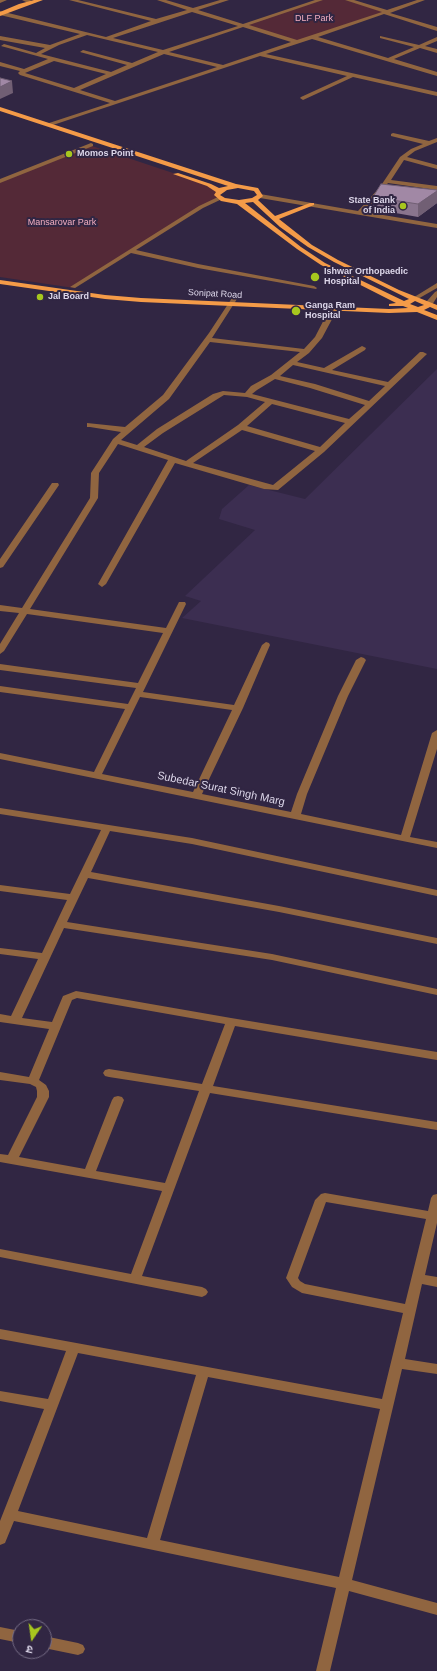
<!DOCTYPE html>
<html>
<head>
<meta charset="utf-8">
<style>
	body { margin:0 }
	#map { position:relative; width:437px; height:1671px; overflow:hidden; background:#312643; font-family:Arial,"Noto Sans Devanagari",sans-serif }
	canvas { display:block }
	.north { position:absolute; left:12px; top:1619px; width:40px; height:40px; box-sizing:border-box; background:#312643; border:1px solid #756c85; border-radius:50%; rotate:193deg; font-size:11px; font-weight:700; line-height:16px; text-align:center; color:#dcd6e9 }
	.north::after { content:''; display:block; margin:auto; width:14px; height:18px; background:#a7c71e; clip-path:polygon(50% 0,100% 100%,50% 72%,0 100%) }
</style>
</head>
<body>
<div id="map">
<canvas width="437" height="1671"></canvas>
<div class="north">उ</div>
</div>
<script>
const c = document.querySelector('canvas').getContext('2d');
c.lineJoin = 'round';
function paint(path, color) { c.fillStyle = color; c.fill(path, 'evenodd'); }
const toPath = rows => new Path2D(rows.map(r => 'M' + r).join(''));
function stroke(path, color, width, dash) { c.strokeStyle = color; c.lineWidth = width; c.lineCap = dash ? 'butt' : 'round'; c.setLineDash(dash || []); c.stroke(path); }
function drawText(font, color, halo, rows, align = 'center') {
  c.font = font + ' Arial,sans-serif'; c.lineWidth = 4; c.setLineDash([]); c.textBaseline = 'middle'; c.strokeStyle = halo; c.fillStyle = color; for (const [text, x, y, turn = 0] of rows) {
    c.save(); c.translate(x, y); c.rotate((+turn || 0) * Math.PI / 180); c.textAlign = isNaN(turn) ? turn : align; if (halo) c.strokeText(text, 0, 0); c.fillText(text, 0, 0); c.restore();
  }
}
const built = toPath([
	[437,369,437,669,182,618,201,601,185,596,255,530,219,519,222,509,249,485,305,499]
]);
const green = toPath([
	[321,0,346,0,387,12,297,41,243,25],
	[92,146,209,185,219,191,218,197,74,288,0,277,0,182]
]);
const minor = toPath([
	[0,0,7,0,0,3,0,0],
	[22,0,30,0,33,2,30,4,22,0],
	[69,0,78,0,156,19,187,10,157,0,166,0,193,8,220,0,229,0,198,10,243,24,315,0,323,0,249,25,297,40,382,12,345,0,354,0,387,10,417,0,425,0,390,13,437,27,437,31,384,14,318,37,388,58,414,47,380,38,380,36,419,45,437,37,437,41,425,46,437,49,437,53,420,48,394,59,437,72,437,76,312,39,266,54,437,92,437,96,353,77,303,100,300,98,301,97,347,76,260,56,50,126,46,126,46,124,110,103,20,75,18,73,20,71,0,66,0,62,24,69,48,59,1,46,4,44,36,53,45,48,0,40,0,36,50,45,80,34,0,15,0,11,106,37,151,21,69,0],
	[192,12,238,26,163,50,113,38,192,12],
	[243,27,291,42,223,65,169,52,243,27],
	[87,35,158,52,132,63,83,50,80,52,127,65,111,72,41,54,59,45,87,35],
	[164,54,217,67,115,101,80,90,164,54],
	[54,61,106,74,74,88,25,73,54,61],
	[393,133,429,141,437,138,437,142,415,151,407,157,437,165,437,169,404,160,391,180,437,186,437,190,388,183,365,212,437,224,437,228,260,198,257,196,260,194,358,211,380,187,400,157,411,149,423,144,391,136,391,134,393,133],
	[91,143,93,144,93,146,0,183,0,179,91,143],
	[220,196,222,197,222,199,203,208,136,250,198,264,314,286,317,288,316,289,198,268,131,253,75,288,70,287,199,206,220,196],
	[437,283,437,288,416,300,411,299,437,283],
	[437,291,437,297,432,305,427,306,427,301,435,292,437,291],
	[234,297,237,299,212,338,304,349,315,337,330,308,334,306,338,308,322,338,309,353,297,362,324,368,362,346,366,348,365,350,332,370,388,382,420,352,423,352,427,354,324,452,278,490,264,489,175,463,106,584,102,587,98,584,168,460,118,444,99,473,98,498,30,609,166,628,179,602,185,602,186,604,143,692,234,705,262,645,266,642,269,643,270,645,243,708,202,794,291,812,297,794,338,696,356,660,361,657,364,658,366,660,348,696,307,794,301,814,401,835,432,733,437,730,437,749,410,837,437,842,437,848,0,759,0,753,94,772,125,709,0,692,0,686,128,704,136,688,0,670,0,664,138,683,163,633,27,614,4,651,0,654,0,644,19,613,0,611,0,605,22,608,90,498,91,473,113,439,121,432,90,427,87,427,87,423,125,427,163,395,209,333,232,298,234,297],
	[210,342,300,352,271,375,251,386,245,393,223,391,213,394,157,429,137,445,121,440,169,399,210,342],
	[293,365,385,386,369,401,315,384,280,376,293,365],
	[275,379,310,388,365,405,349,419,252,394,257,390,275,379],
	[224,395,247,397,265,402,238,425,186,461,144,447,163,433,224,395],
	[272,404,345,423,320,447,247,426,272,404],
	[242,430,315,451,273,485,193,463,242,430],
	[140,697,232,710,193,792,102,774,140,697],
	[52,483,58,483,59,485,3,567,0,568,0,559,52,483],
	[0,808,192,838,437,890,437,896,192,844,110,831,91,872,279,906,437,938,437,944,279,912,88,878,67,922,272,954,437,989,437,995,272,960,64,928,22,1018,52,1022,63,996,76,991,231,1018,437,1052,437,1060,235,1026,213,1086,437,1122,437,1130,210,1093,142,1276,202,1287,206,1289,208,1292,206,1295,202,1297,0,1257,0,1249,131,1274,162,1191,0,1162,0,1154,8,1155,37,1097,37,1091,36,1087,30,1084,0,1080,0,1072,29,1077,49,1029,0,1022,0,1014,11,1016,38,959,0,954,0,948,42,953,67,900,0,891,0,885,70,894,101,830,0,814,0,808],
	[77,998,225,1024,202,1084,109,1069,105,1070,103,1073,105,1076,109,1077,199,1091,165,1183,96,1171,124,1100,122,1097,118,1096,114,1097,112,1100,85,1169,19,1157,49,1097,49,1091,46,1085,39,1080,72,1000,77,998],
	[325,1193,428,1211,431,1198,433,1195,437,1194,437,1223,425,1275,437,1277,437,1287,422,1284,405,1359,437,1364,437,1374,402,1369,352,1580,437,1603,437,1615,349,1591,330,1671,316,1671,336,1588,14,1521,5,1543,0,1545,0,1521,44,1409,0,1401,0,1391,48,1399,66,1351,0,1339,0,1329,382,1399,403,1313,302,1293,292,1287,286,1278,315,1200,321,1194,325,1193],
	[326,1202,426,1219,405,1304,305,1284,300,1281,298,1278,326,1202],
	[78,1353,196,1375,147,1538,18,1511,78,1353],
	[208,1377,380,1409,339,1577,160,1540,208,1377],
	[0,1627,20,1631,20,1643,0,1639,0,1627],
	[44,1636,78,1643,83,1645,85,1649,83,1653,78,1655,44,1648,44,1636]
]);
const major = toPath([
	[34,0,43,0,0,16,0,12,19,4,34,0],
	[0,107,236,184,258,188,263,196,258,200,275,216,310,203,314,203,314,205,279,219,312,245,338,260,399,290,437,305,437,310,430,307,424,310,437,315,437,320,417,312,389,313,141,302,105,299,0,284,0,280,105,295,141,298,389,309,408,308,403,306,389,306,389,304,396,303,321,265,297,249,237,204,221,201,214,195,216,192,207,186,173,174,178,173,211,184,219,188,228,186,0,111,0,107],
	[238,188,254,191,257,195,252,198,239,200,225,198,220,195,227,190,238,188],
	[253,202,280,227,308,247,334,262,409,299,404,301,325,263,301,247,245,203,253,202],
	[415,301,424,305,418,307,410,304,415,301]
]);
const wall = toPath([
	[373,197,437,203,418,217,373,209]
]);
const shadedWall = toPath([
	[12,81,13,93,0,99,0,87],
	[437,191,437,203,418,217,418,204]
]);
const building = toPath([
	[0,78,12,81,0,87,0,78],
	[381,184,437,190,437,191,418,204,373,197,381,184]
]);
const markers = [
	[69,154,4,"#a7c71e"],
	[403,206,4,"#a7c71e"],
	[315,277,5,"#a7c71e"],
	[40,297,4,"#a7c71e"],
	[296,311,5,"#a7c71e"]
];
const farParknames = [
	["DLF Park",314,19],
	["Mansarovar Park",62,223]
];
const farPoinames = [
	["Momos Point",77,154],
	["State Bank",395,201,"right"],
	["of India",395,211,"right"],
	["Ishwar Orthopaedic",324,272],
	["Hospital",324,282],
	["Jal Board",48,297],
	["Ganga Ram",305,306],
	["Hospital",305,316]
];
const farStreetnames = [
	["Sonipat Road",215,294,3]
];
const streetNames = [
	["Subedar Surat Singh Marg",221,789,12]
];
paint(built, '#3c2e51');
paint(green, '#542937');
paint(minor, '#906540');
paint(major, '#f49b48');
paint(wall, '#8a758e');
paint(shadedWall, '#715f74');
paint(building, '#a188a5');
stroke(building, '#715f74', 1);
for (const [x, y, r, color] of markers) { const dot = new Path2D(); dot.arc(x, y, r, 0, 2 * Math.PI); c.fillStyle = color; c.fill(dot); stroke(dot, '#312643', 1.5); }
drawText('9px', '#f2aec0', '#312643', farParknames);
drawText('bold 9px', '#dcd6e9', '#312643', farPoinames, 'left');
drawText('9px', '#dcd6e9', '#312643', farStreetnames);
drawText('11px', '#dcd6e9', '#312643', streetNames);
</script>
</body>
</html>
